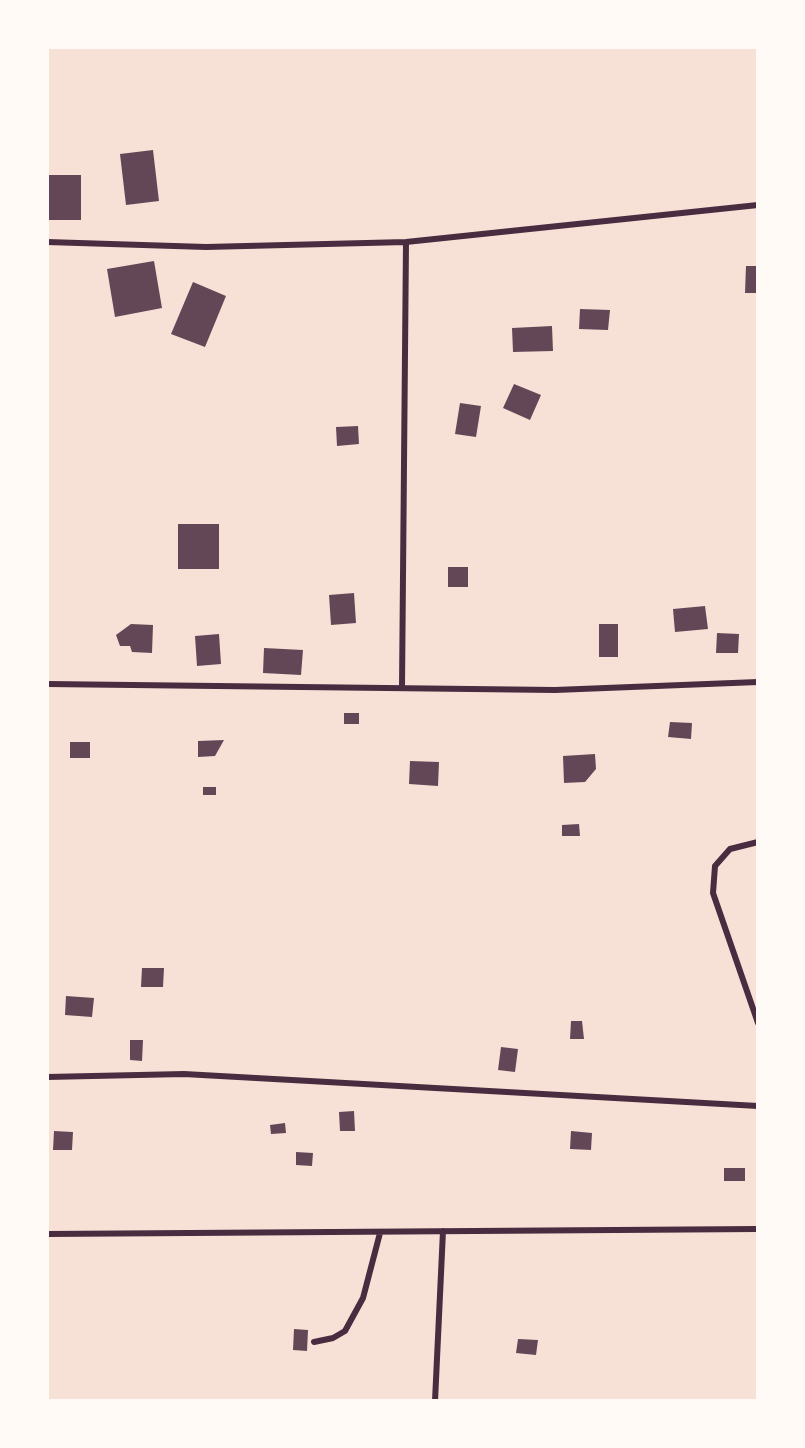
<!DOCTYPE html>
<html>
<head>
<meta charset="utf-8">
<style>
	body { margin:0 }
	#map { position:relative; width:805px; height:1448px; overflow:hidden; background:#f7e1d7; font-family:Signika,sans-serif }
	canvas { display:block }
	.frame { position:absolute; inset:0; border:49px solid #fffaf5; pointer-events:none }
</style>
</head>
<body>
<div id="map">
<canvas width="805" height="1448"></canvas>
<div class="frame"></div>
</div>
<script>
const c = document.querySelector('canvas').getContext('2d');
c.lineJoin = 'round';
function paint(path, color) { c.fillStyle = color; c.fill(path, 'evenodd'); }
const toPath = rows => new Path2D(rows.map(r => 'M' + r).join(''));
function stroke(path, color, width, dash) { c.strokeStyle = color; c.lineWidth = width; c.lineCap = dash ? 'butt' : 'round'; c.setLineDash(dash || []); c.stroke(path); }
const building = toPath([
	[153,150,159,201,126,205,120,154],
	[47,175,81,175,81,220,47,220],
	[154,261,162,308,115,317,107,269],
	[746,266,758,266,758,293,745,293],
	[193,282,226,296,205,347,171,334],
	[580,309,610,310,608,330,579,329],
	[552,326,553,351,513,352,512,328],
	[514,384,541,395,530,420,503,408],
	[460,403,481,406,476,437,455,434],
	[358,426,359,444,337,446,336,427],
	[178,524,219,524,219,569,178,569],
	[448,567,468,567,468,587,448,587],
	[354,593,356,623,331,625,329,595],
	[705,606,708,629,675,632,673,609],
	[131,624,153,625,152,653,132,652,130,646,120,646,116,635],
	[599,624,618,624,618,657,599,657],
	[717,633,739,634,738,653,716,653],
	[219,634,221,664,197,666,195,636],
	[264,648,303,650,301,675,263,673],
	[344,713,359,713,359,724,344,724],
	[670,722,692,723,691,739,668,737],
	[224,740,215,756,198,757,198,741],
	[70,742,90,742,90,758,70,758],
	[595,754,596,769,585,782,564,783,563,756],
	[410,761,439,762,438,786,409,784],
	[203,787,216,787,216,795,203,795],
	[579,824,580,836,562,836,562,825],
	[142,968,164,968,163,987,141,987],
	[66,996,94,998,92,1017,65,1015],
	[571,1021,582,1021,584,1039,570,1039],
	[130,1040,143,1040,142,1061,130,1060],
	[501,1047,518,1049,515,1072,498,1070],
	[354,1111,355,1131,340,1131,339,1112],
	[285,1123,286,1133,271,1134,270,1125],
	[54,1131,73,1132,72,1150,53,1150],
	[571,1131,592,1133,591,1150,570,1149],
	[296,1152,313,1153,312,1166,296,1165],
	[724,1168,745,1168,745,1181,724,1181],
	[294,1329,308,1330,307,1351,293,1350],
	[518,1339,538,1340,536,1355,516,1353]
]);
const minor = toPath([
	[47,242,206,247,406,242,758,205],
	[47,684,555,690,758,682],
	[402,687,406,242],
	[758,842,730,849,715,866,713,893,758,1023],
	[47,1077,184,1074,758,1106],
	[47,1234,758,1229],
	[314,1342,333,1338,345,1331,363,1298,380,1233],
	[435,1401,443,1231]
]);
paint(building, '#644757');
stroke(minor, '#4a2c40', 6);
</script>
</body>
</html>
